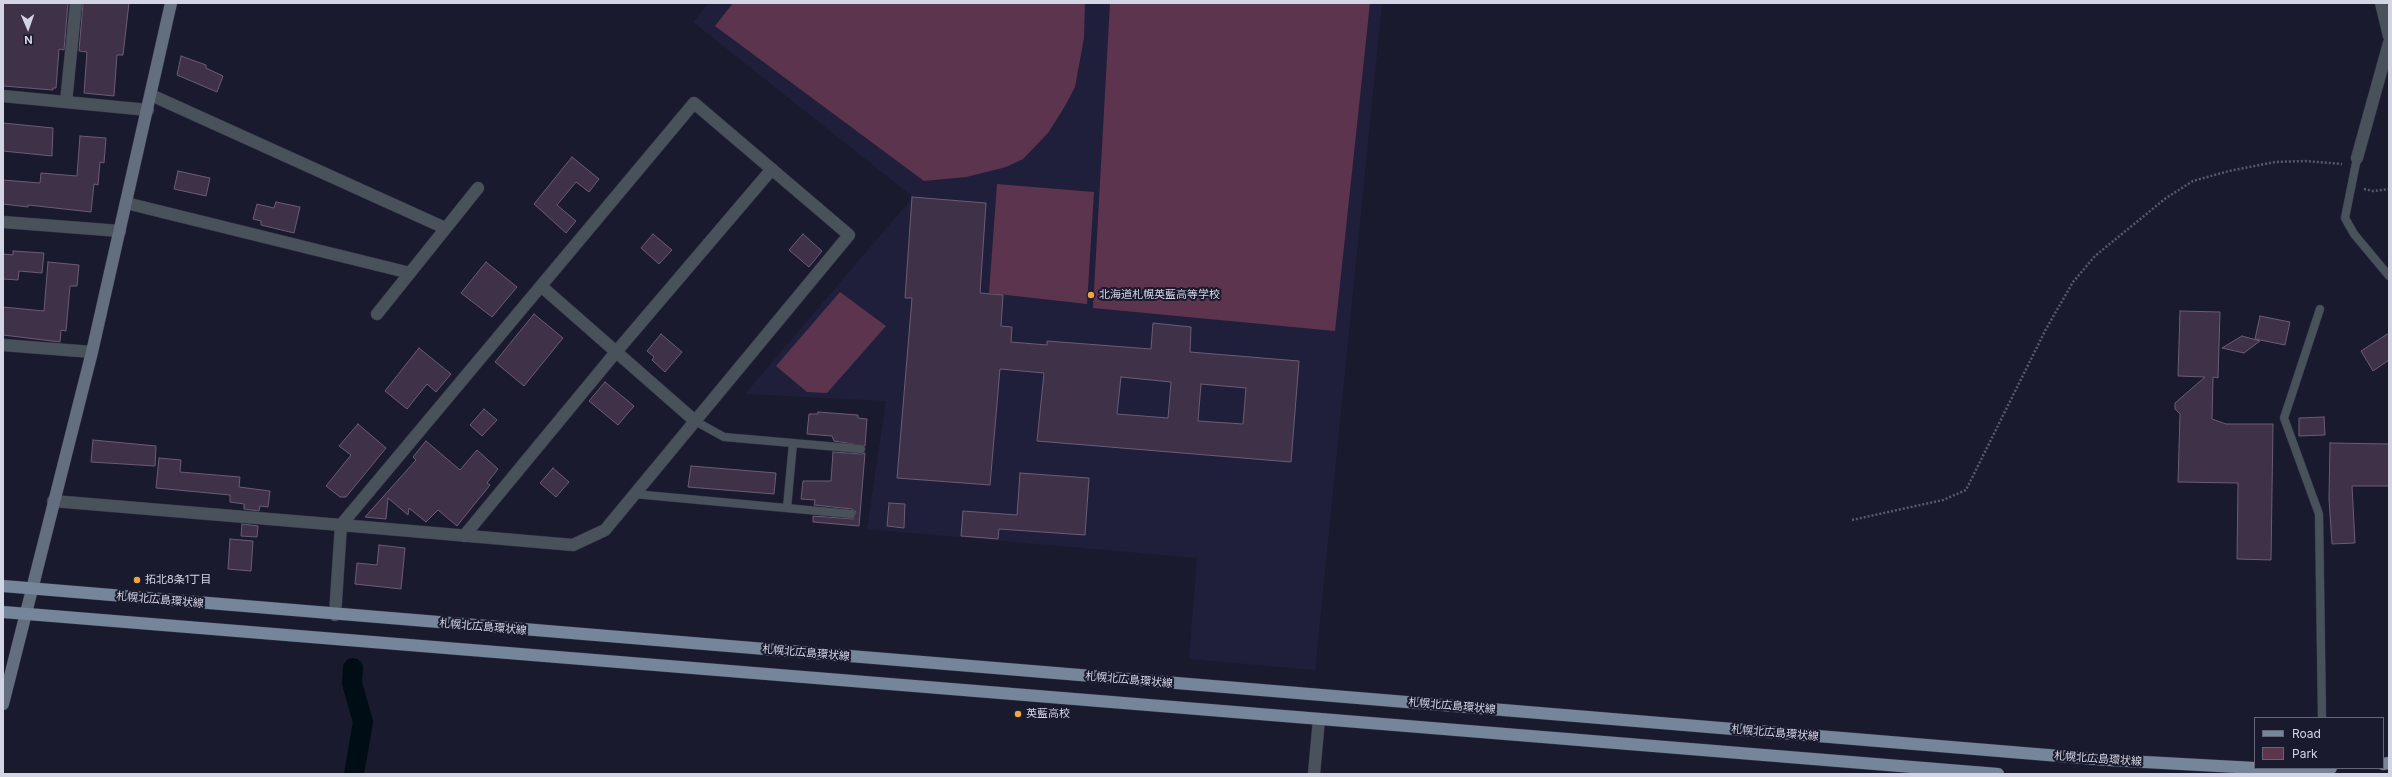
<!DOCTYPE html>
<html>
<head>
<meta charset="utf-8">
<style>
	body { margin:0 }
	#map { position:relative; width:2392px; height:777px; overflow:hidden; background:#1a1a2f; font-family:Inter,sans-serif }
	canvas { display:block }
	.frame { position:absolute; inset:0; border:4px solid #d4d5e4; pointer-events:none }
	.legend { position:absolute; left:2254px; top:717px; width:130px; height:52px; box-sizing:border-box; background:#1a1a2f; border:1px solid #646577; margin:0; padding:5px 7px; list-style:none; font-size:12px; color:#d4d5e4 }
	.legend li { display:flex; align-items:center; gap:8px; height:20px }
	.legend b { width:20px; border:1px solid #646577 }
	.north { position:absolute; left:8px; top:8px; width:40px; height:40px; -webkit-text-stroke:3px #1a1a2f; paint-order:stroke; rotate:178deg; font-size:11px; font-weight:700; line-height:16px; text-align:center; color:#d4d5e4 }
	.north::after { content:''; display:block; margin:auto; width:14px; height:18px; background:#d4d5e4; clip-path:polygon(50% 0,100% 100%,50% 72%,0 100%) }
</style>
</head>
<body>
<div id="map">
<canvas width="2392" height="777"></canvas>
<div class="frame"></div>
<ul class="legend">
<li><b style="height:5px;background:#76869a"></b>Road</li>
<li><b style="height:11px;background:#5d344e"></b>Park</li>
</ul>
<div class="north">N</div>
</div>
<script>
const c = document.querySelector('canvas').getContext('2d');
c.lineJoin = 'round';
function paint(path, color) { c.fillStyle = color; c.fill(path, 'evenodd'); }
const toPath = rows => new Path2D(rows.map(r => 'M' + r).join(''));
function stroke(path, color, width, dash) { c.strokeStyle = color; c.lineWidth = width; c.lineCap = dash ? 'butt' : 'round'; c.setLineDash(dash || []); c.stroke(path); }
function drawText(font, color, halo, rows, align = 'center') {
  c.font = font + ' Inter,"Noto Sans JP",sans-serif'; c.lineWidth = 4; c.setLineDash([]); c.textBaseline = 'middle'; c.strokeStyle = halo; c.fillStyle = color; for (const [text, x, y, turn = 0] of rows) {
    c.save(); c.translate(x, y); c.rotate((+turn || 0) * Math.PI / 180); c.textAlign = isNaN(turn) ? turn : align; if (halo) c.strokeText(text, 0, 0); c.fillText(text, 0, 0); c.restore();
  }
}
const built = toPath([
	[709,3,1382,3,1315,670,1189,659,1197,558,867,529,886,401,745,394,913,197,693,22]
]);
const green = toPath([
	[733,3,1085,3,1084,38,1075,87,1065,106,1048,133,1023,159,1006,167,966,177,924,181,715,26],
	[1110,3,1370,3,1335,331,1093,308],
	[997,184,1094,192,1087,304,989,293],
	[840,292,886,326,827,393,807,392,776,366]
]);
const canal = toPath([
	[353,668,352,683,363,722,354,774]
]);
const building = toPath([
	[3,3,68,3,64,50,59,49,56,88,53,88,53,90,3,86,3,3],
	[83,3,129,3,123,55,117,55,114,96,84,93,87,52,79,51,83,3],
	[181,56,206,65,206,68,223,76,217,92,177,75,181,56],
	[3,123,53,128,52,156,3,151,3,123],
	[80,136,106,138,104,163,100,162,98,185,94,184,91,212,28,205,28,207,3,204,3,180,40,183,41,173,77,176,80,136],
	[572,157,599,179,589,192,576,182,557,205,576,221,566,233,534,204,572,157],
	[178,171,210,178,206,196,174,189,178,171],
	[912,197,986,203,980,293,1003,295,1001,326,1012,327,1011,342,1047,345,1047,341,1151,349,1153,323,1191,327,1190,352,1299,361,1291,462,1037,441,1044,373,1000,369,990,485,897,478,912,298,905,298,912,197],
	[1121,377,1171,382,1168,418,1117,414,1121,377],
	[1201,384,1246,388,1243,424,1198,421,1201,384],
	[276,202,300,207,294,233,261,225,261,221,253,219,257,204,274,208,276,202],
	[653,234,672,250,659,264,641,248,653,234],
	[803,234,822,251,809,267,789,250,803,234],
	[13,251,44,253,42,273,19,271,18,280,3,279,3,254,13,255,13,251],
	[48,262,79,265,77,286,70,286,66,331,61,330,60,342,3,335,3,307,44,311,48,262],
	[486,262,517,287,492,317,461,293,486,262],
	[2180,311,2220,312,2218,378,2213,377,2212,419,2226,424,2273,424,2271,560,2237,559,2238,483,2178,482,2180,414,2175,409,2175,403,2205,377,2178,376,2180,311],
	[534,314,563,338,524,386,495,362,534,314],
	[2260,316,2290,322,2285,345,2255,339,2260,316],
	[2389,333,2389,360,2373,371,2361,351,2389,333],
	[661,334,682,352,665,372,652,360,654,357,647,351,661,334],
	[2242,336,2260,341,2244,353,2222,348,2242,336],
	[419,348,451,374,436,392,427,384,407,409,385,391,419,348],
	[605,382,634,406,618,425,589,401,605,382],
	[484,409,497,420,482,436,470,425,484,409],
	[818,412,858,415,858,418,867,419,865,446,834,441,832,436,807,434,809,414,818,414,818,412],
	[2324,417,2325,435,2299,436,2299,418,2324,417],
	[358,424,386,448,346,497,340,497,326,486,351,455,339,446,358,424],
	[93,440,156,446,155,466,91,462,93,440],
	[426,441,460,470,477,450,498,469,487,483,490,485,457,526,438,510,426,522,409,508,408,515,388,498,386,519,365,517,416,460,413,457,426,441],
	[2330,443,2389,444,2389,486,2352,486,2355,543,2332,544,2329,499,2330,443],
	[833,452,861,454,865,453,859,526,813,522,813,516,853,519,856,512,852,509,814,505,815,500,801,499,803,481,831,481,833,452],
	[159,458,181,460,180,472,240,477,239,487,270,491,268,507,260,506,259,511,244,509,244,504,230,502,230,495,156,488,159,458],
	[691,466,776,473,774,494,688,487,691,466],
	[553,468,569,482,556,497,540,483,553,468],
	[1020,473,1089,478,1085,535,999,529,998,539,961,536,963,511,1017,515,1020,473],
	[889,503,905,504,904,528,887,526,889,503],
	[242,524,258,526,257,537,241,536,242,524],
	[230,539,253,541,251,571,228,569,230,539],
	[379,545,405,548,401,589,355,584,357,563,377,565,379,545]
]);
const path = toPath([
	[2364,189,2373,191,2389,189],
	[1852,520,1943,500,1966,490,2046,329,2073,282,2095,256,2166,198,2193,181,2229,171,2275,162,2305,161,2342,164]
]);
const lane = toPath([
	[2357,158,2345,218,2354,234,2389,276],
	[2320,309,2284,418,2319,514,2322,718],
	[695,421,724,437,861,449],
	[634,494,851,514],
	[787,508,793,443]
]);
const street = toPath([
	[2381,3,2389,36],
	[151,95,445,228],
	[3,96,148,110],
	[66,102,76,3],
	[2357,158,2389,43],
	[126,203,410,273],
	[3,222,120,231],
	[541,286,695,421],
	[377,314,478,188],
	[3,345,92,352],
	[53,501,341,525,573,545,605,530,849,235,694,103,341,525,335,615],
	[464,536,616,352,772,169],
	[1314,774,1319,719]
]);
const secondary = toPath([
	[3,704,92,352,171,3]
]);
const primary = toPath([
	[3,586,2108,760,2255,768],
	[3,612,1998,774],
	[2383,764,2389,763],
	[2257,768,2301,770,2331,768]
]);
const markers = [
	[1091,295,4,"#f0a63e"],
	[137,580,4,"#f0a63e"],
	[1018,714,4,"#f0a63e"]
];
const poiNames = [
	["北海道札幌英藍高等学校",1099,295],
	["拓北8条1丁目",145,580],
	["英藍高校",1026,714]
];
const streetNames = [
	["札幌北広島環状線",160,600,5],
	["札幌北広島環状線",483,627,5],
	["札幌北広島環状線",806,653,5],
	["札幌北広島環状線",1129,680,5],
	["札幌北広島環状線",1452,706,5],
	["札幌北広島環状線",1775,733,5],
	["札幌北広島環状線",2098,759,4]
];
paint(built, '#1f1f3b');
paint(green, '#5d344e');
stroke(canal, '#000d14', 20);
paint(building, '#3f3248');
stroke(building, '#6a5c74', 1);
stroke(lane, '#343448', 9);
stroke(street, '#343448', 13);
stroke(secondary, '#343448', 13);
stroke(primary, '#343448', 13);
stroke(path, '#59596c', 2.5, [2, 2]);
stroke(lane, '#49515b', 8);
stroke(street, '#49515b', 12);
stroke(secondary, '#636f7e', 12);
stroke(primary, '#76869a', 12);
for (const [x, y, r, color] of markers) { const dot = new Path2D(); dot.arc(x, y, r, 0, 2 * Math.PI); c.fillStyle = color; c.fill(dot); stroke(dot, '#1a1a2f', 1.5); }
drawText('11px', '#d4d5e4', '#1a1a2f', poiNames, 'left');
drawText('11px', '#d4d5e4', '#1a1a2f', streetNames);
</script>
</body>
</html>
